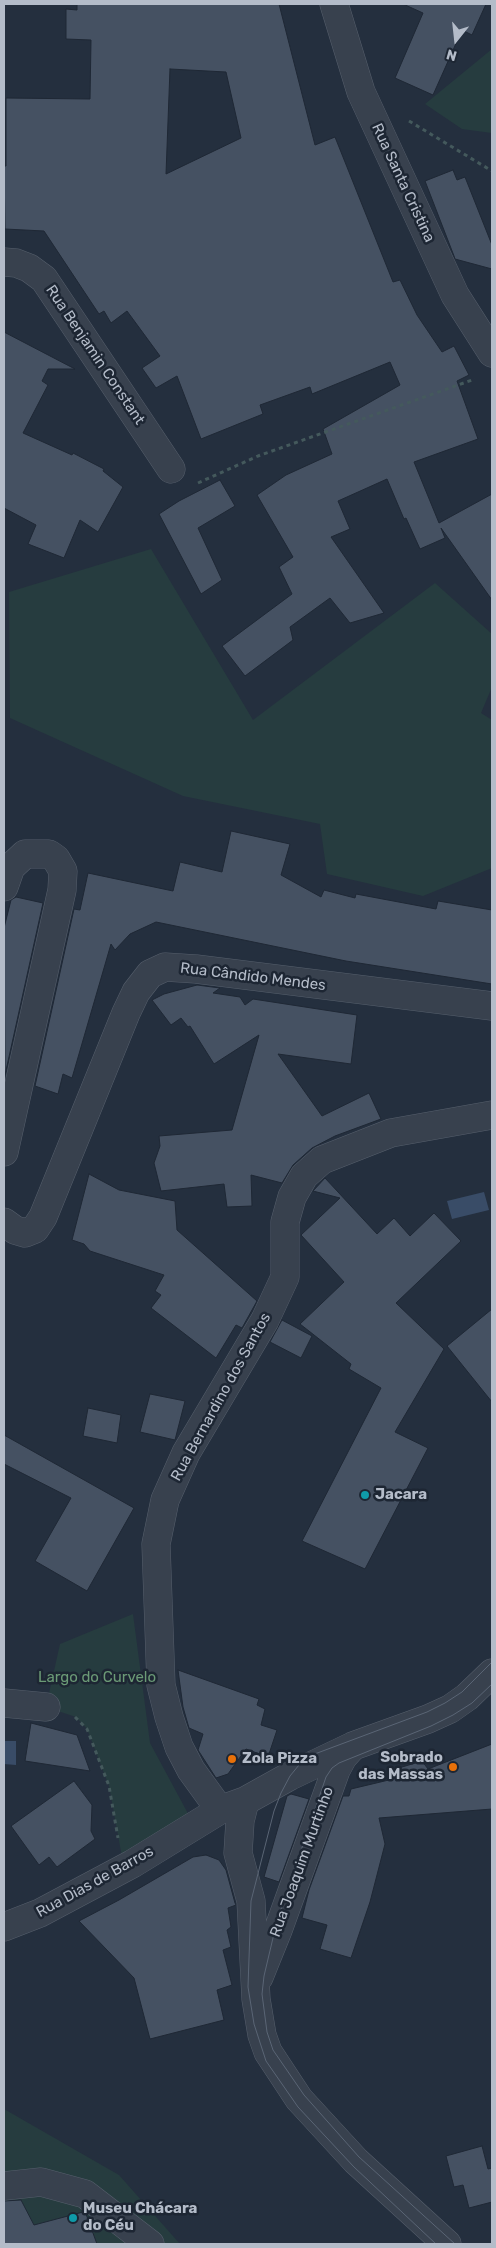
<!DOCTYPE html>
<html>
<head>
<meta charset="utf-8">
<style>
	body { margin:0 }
	#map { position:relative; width:496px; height:2248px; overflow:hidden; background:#242f3e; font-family:Rubik,sans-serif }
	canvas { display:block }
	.frame { position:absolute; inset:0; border:5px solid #b4bcc9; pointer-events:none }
	.north { position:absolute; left:431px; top:15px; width:50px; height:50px; -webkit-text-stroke:4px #1d2633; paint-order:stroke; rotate:196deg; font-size:14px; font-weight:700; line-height:20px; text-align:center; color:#b4bcc9 }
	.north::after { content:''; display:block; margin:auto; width:18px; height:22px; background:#b4bcc9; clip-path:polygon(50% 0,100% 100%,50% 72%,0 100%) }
</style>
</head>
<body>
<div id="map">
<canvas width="496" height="2248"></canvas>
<div class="frame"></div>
<div class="north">N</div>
</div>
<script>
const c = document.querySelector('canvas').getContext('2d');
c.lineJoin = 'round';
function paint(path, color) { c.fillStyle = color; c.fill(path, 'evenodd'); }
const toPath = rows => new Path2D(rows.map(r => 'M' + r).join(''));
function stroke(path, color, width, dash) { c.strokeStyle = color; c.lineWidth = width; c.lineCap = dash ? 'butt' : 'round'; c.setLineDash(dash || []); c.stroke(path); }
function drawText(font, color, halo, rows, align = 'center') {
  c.font = font + ' Rubik,sans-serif'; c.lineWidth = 5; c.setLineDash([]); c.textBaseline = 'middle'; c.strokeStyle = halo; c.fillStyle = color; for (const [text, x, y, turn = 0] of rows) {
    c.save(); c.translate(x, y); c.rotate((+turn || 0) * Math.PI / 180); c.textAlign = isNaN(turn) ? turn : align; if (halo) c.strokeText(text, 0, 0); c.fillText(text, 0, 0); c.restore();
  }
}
const green = toPath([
	[492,49,492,133,462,129,425,104],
	[151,549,253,720,435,583,492,634,492,687,481,713,492,720,492,868,423,896,327,874,320,824,183,796,10,718,9,592],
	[133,1614,150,1743,192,1821,122,1857,109,1786,87,1729,76,1717,46,1707,60,1644],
	[4,2109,119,2175,180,2244,4,2244]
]);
const water = toPath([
	[484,1192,489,1210,452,1219,447,1201],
	[4,1741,16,1741,16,1765,4,1764]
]);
const building = toPath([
	[77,4,279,4,315,145,335,137,393,282,400,280,417,315,442,352,454,346,469,375,457,381,478,439,414,462,439,523,492,494,492,600,441,528,445,538,420,549,406,518,404,519,387,479,338,501,350,529,331,537,384,613,350,623,330,598,290,627,293,640,245,676,222,646,292,594,279,567,293,557,257,495,286,475,332,454,323,429,400,385,390,362,312,394,310,387,260,405,263,414,201,439,177,376,156,388,142,368,160,356,127,311,111,323,104,311,99,314,44,231,5,229,4,166,6,166,6,98,90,99,91,40,66,39,66,9,77,10,77,4],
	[170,69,226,72,241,138,166,174,170,69],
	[403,4,486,4,472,35,462,30,433,95,395,78,423,13,403,4],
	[453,170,457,180,465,177,492,245,492,269,455,259,454,256,425,181,453,170],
	[4,332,75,369,48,369,42,381,48,385,23,433,72,455,73,453,104,469,103,471,123,487,98,532,80,520,64,558,28,544,36,525,4,508,4,332],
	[220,480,235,506,198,528,222,580,201,594,159,514,179,501,220,480],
	[231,831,290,844,281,875,321,897,324,890,355,898,356,894,436,909,438,901,492,910,492,984,346,961,156,922,130,934,115,950,111,944,72,1078,63,1074,58,1094,35,1086,74,909,80,910,88,873,173,891,180,862,222,872,231,831],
	[16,897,43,903,5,1075,4,928,11,900,16,897],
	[197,985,220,988,213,993,240,997,245,1005,253,999,357,1015,351,1064,278,1054,322,1116,369,1093,381,1119,335,1136,312,1148,293,1165,282,1183,251,1175,252,1206,227,1207,224,1184,161,1191,154,1163,160,1146,159,1136,232,1130,259,1035,214,1064,190,1026,188,1027,181,1018,171,1025,152,1000,164,994,197,985],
	[89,1174,119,1190,175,1201,177,1230,257,1301,242,1328,236,1325,216,1358,151,1308,161,1295,155,1291,164,1275,90,1251,84,1244,72,1240,89,1174],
	[325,1178,377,1234,394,1218,410,1236,434,1213,461,1241,396,1303,444,1349,395,1432,428,1448,365,1569,302,1541,381,1388,349,1369,351,1364,300,1324,344,1282,301,1235,340,1198,313,1191,325,1178],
	[492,1309,492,1402,447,1346,492,1309],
	[282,1320,312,1336,301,1358,270,1342,282,1320],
	[150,1394,185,1401,175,1440,140,1432,150,1394],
	[88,1408,121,1415,117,1443,83,1436,88,1408],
	[4,1435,134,1508,87,1591,35,1561,71,1498,4,1464,4,1435],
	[178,1670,259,1699,257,1705,265,1709,261,1725,277,1730,268,1757,246,1749,228,1774,216,1778,198,1750,203,1734,189,1728,183,1707,178,1670],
	[31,1723,77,1735,90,1771,25,1761,31,1723],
	[492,1744,492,1809,379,1818,385,1844,370,1902,351,1958,320,1949,327,1925,302,1918,309,1890,343,1796,349,1796,351,1789,393,1779,392,1770,422,1761,428,1769,492,1744],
	[74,1781,92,1805,91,1831,95,1839,57,1867,49,1857,39,1865,11,1826,74,1781],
	[291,1794,309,1799,279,1882,264,1877,287,1796,291,1794],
	[206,1855,219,1860,226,1870,235,1903,236,1905,228,1908,231,1927,227,1930,231,1947,223,1950,232,1985,217,1990,224,2020,150,2039,134,1978,79,1921,119,1900,193,1857,206,1855],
	[482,2146,488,2169,492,2168,492,2202,469,2208,463,2185,454,2187,446,2156,482,2146],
	[21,2200,34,2225,83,2212,86,2214,97,2244,4,2244,4,2201,21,2200]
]);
const path = toPath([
	[409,121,492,171],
	[198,483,258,456,475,379],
	[75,1717,87,1729,109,1786,118,1838]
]);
const minor = toPath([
	[334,4,361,92,455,295,492,353],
	[4,262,16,263,29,268,44,279,171,469],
	[4,887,11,867,25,854,49,854,56,859,63,871,62,890,4,1152],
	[4,1222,15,1230,25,1233,35,1229,43,1217,126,1013,136,992,150,974,165,967,196,969,492,1006],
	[4,1703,46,1707],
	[245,1801,240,1821,238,1853,251,1901,256,1999,262,2035,268,2052,299,2099,356,2161,447,2244],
	[220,1810,191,1770,179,1747,169,1717,161,1685,156,1544,165,1500,186,1453,265,1320,285,1277,285,1222,292,1197,304,1176,322,1160,391,1133,492,1115],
	[4,1927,40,1913,132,1864,220,1810,245,1801,290,1776,353,1746,428,1719,450,1709,467,1697,492,1673],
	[259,1977,278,1930,336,1770,343,1757,353,1746],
	[4,2186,41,2182,85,2194,150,2244]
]);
const tram = toPath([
	[436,2244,354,2167,298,2107,266,2061,254,2024,248,1987,251,1901,274,1811,281,1793,290,1776,299,1765,312,1755,427,1712,445,1703,462,1692,492,1662],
	[455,2244,359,2157,304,2095,273,2050,267,2032,262,1994,264,1976,277,1921,326,1777,332,1768,339,1763,431,1726,453,1715,472,1703,492,1684]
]);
const markers = [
	[365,1495,5,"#0f9aa8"],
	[232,1759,5,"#e8710a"],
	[453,1767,5,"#e8710a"],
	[73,2218,5,"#0f9aa8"]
];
const streetNames = [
	["Rua Santa Cristina",403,183,65],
	["Rua Benjamin Constant",95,355,56],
	["Rua Cândido Mendes",253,977,7],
	["Rua Bernardino dos Santos",221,1397,-61],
	["Rua Joaquim Murtinho",302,1862,-70],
	["Rua Dias de Barros",95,1882,-29]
];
const poiNames = [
	["Jacara",375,1495],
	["Sobrado",443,1758,"right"],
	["das Massas",443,1775,"right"],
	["Zola Pizza",242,1759],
	["Museu Chácara",83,2209],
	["do Céu",83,2226]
];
const parkNames = [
	["Largo do Curvelo",97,1678]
];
paint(green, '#263c3f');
paint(water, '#394c67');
paint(building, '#455162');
stroke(building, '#1f2835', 1);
stroke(minor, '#565f6c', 29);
stroke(path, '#44595c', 3, [4, 4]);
stroke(minor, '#38414e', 28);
stroke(tram, '#5a6575', 1);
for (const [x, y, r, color] of markers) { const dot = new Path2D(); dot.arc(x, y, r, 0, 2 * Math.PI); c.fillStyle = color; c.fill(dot); stroke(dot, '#1d2633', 2); }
drawText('15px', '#b4bcc9', '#1d2633', streetNames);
drawText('bold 15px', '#b4bcc9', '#1d2633', poiNames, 'left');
drawText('15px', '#6b9a76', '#1d2633', parkNames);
</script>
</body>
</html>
